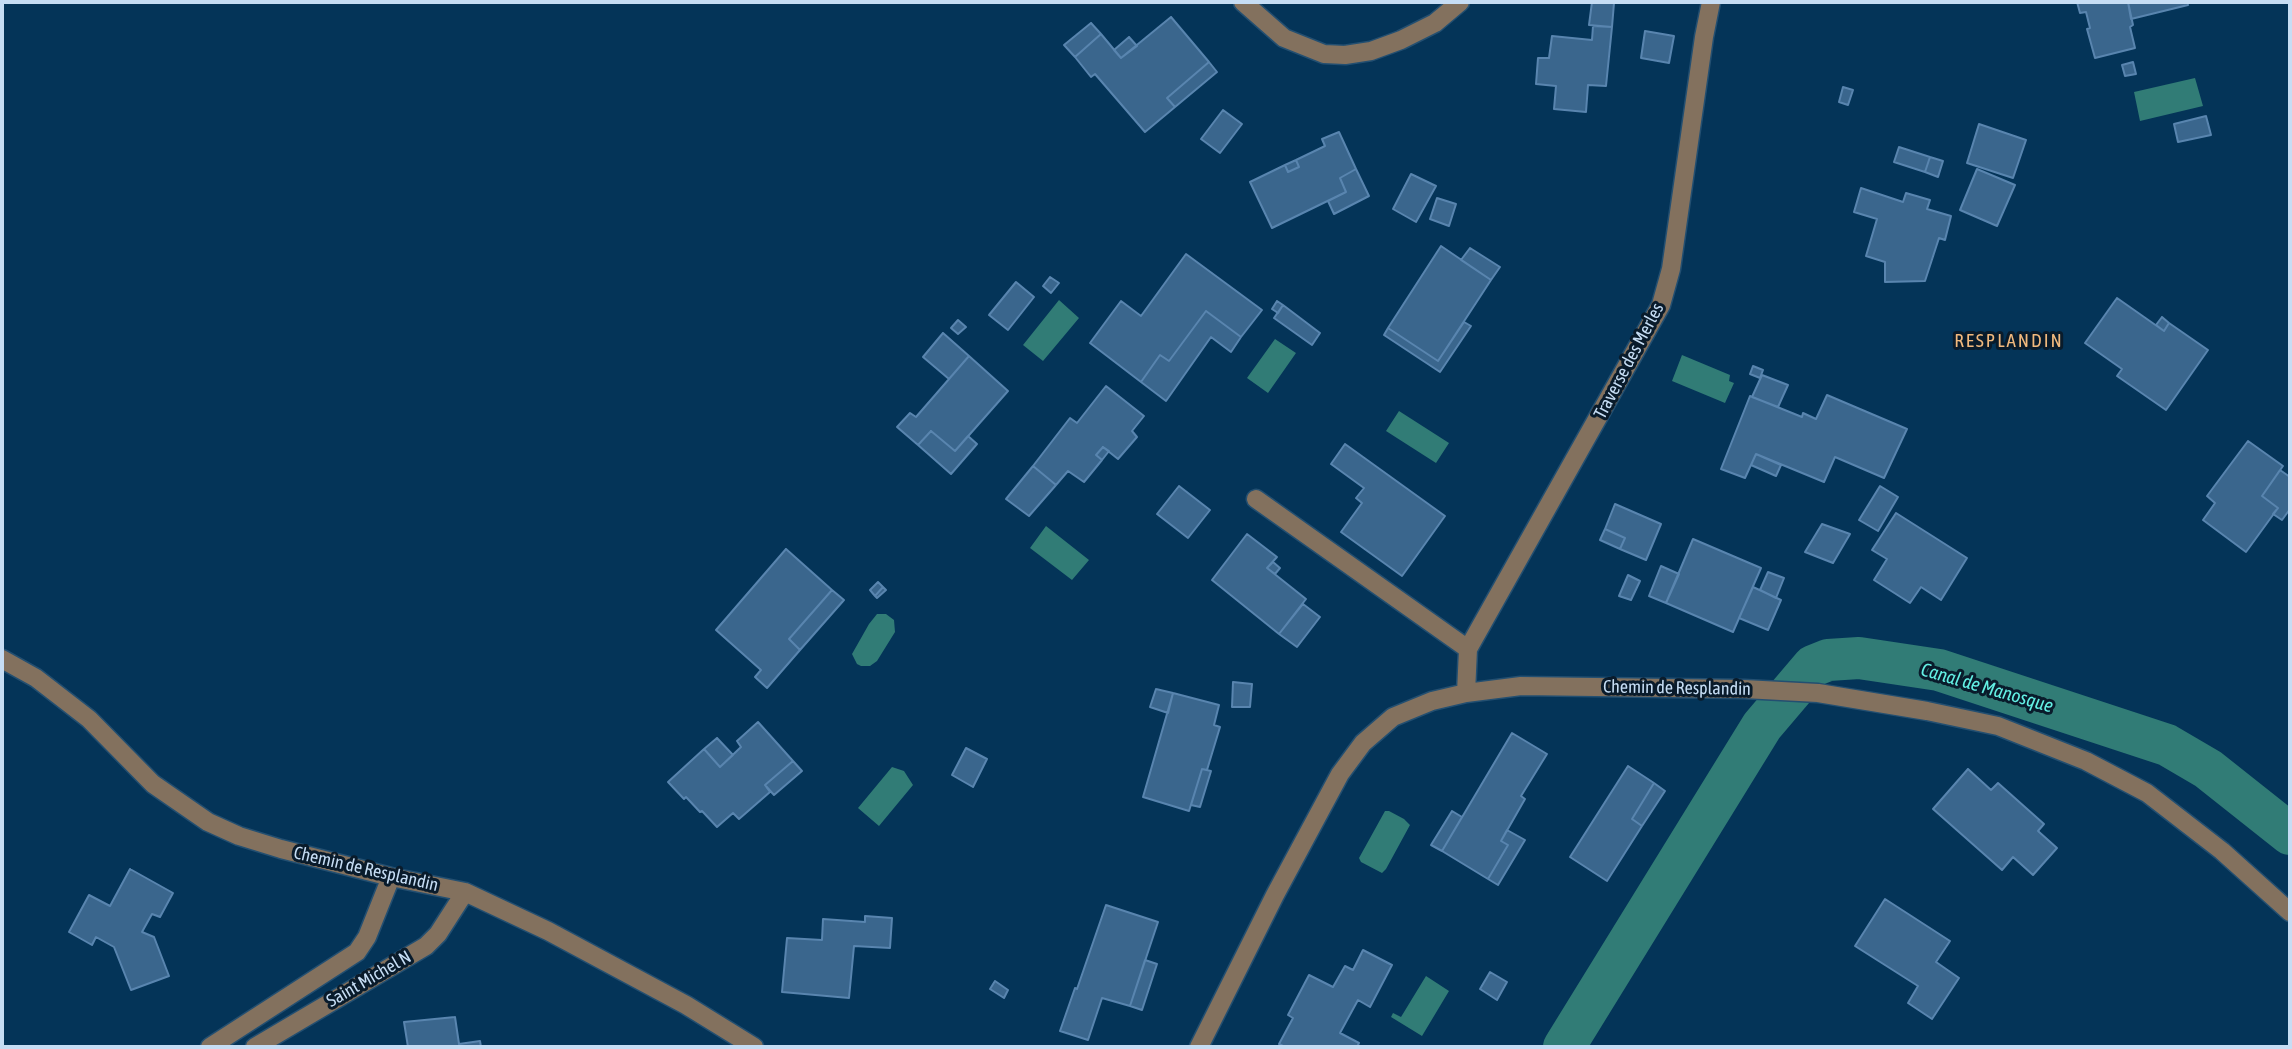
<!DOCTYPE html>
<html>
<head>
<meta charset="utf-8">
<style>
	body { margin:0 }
	#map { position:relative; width:2292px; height:1049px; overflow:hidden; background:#043458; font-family:"Asap Condensed",sans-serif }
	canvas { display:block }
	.frame { position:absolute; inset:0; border:4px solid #c6ddf4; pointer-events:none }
</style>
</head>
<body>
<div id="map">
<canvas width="2292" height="1049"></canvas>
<div class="frame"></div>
</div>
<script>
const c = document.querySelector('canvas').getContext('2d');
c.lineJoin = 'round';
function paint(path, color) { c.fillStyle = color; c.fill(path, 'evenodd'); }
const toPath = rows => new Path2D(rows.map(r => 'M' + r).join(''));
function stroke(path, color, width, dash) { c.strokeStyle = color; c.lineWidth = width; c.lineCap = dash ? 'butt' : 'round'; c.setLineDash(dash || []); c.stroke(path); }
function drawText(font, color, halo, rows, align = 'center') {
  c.font = font + ' "Asap Condensed",sans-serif'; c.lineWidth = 6; c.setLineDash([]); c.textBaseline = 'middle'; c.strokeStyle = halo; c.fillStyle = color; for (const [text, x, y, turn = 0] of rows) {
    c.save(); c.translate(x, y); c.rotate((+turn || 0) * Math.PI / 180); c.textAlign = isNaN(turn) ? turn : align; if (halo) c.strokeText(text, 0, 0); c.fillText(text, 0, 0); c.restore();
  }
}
const water = toPath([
	[2195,78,2203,106,2140,121,2134,92],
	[1059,300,1079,318,1043,361,1023,345],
	[1275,339,1296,353,1268,393,1247,378],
	[1682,355,1730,375,1729,381,1734,383,1725,403,1672,381],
	[1399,411,1449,443,1436,463,1386,431],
	[1046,526,1089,560,1072,580,1030,548],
	[877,614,886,614,894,620,895,632,877,661,870,666,861,666,857,664,852,654,869,624],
	[892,767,904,771,913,785,879,826,858,808],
	[1385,811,1389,811,1404,819,1410,825,1386,869,1382,873,1361,862,1359,858],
	[1426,976,1449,991,1422,1036,1391,1017,1393,1013,1401,1017]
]);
const canal = toPath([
	[1564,1047,1762,726,1813,666,1828,660,1859,658,1939,670,2167,745,2208,769,2290,834]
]);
const building = toPath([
	[1592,2,1614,3,1612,27,1589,25,1592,2],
	[2077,2,2128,2,2133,25,2130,27,2135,48,2095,58,2087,29,2090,28,2086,12,2080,13,2077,2],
	[2128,2,2187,2,2188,5,2131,19,2128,2],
	[1171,17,1209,62,1167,98,1175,107,1145,132,1095,74,1091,77,1075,57,1101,34,1121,58,1171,17],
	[1091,23,1101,34,1075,57,1064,45,1091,23],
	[1593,26,1612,27,1606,86,1588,85,1586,112,1554,109,1556,86,1536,84,1538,58,1549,58,1552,36,1592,40,1593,26],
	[1645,31,1674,36,1669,63,1641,58,1645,31],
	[1129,37,1137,46,1121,58,1114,50,1129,37],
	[1209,62,1217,72,1175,107,1167,98,1209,62],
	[2133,62,2136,74,2125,76,2122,65,2133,62],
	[1843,87,1853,90,1848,105,1839,102,1843,87],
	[1223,110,1242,124,1220,153,1201,139,1223,110],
	[2206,116,2211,135,2178,142,2174,124,2206,116],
	[1979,124,2026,140,2013,178,1967,163,1979,124],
	[1339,132,1356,169,1340,178,1346,192,1272,228,1250,182,1285,165,1288,172,1299,167,1296,160,1325,146,1322,139,1339,132],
	[1899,147,1930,157,1925,172,1894,162,1899,147],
	[1930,157,1943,161,1938,177,1925,172,1930,157],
	[1296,160,1299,167,1288,172,1285,165,1296,160],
	[1356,169,1369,196,1334,214,1328,201,1346,192,1340,178,1356,169],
	[1977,169,2015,185,1997,226,1960,210,1977,169],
	[1411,174,1436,186,1416,222,1393,209,1411,174],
	[1861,188,1903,202,1906,193,1930,200,1927,209,1951,216,1945,240,1939,238,1925,281,1885,282,1885,262,1866,256,1877,219,1854,212,1861,188],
	[1437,198,1456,204,1449,226,1430,219,1437,198],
	[1441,246,1491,280,1438,361,1388,328,1441,246],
	[1470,248,1500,267,1491,280,1461,260,1470,248],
	[1186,254,1262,310,1241,337,1206,311,1169,361,1160,355,1141,382,1090,343,1121,301,1141,316,1186,254],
	[1050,277,1059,283,1051,293,1043,286,1050,277],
	[1016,282,1034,297,1008,330,989,315,1016,282],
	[2117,298,2164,331,2169,323,2208,350,2166,410,2117,376,2122,369,2085,343,2117,298],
	[1277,301,1283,305,1278,313,1272,309,1277,301],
	[1283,305,1320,333,1312,345,1274,318,1283,305],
	[1206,311,1241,337,1231,352,1211,337,1166,401,1141,382,1160,355,1169,361,1206,311],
	[2162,317,2169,323,2164,331,2156,325,2162,317],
	[958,320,966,327,958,334,951,328,958,320],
	[1464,322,1471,326,1440,372,1384,335,1388,328,1438,361,1464,322],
	[943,333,969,356,949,379,923,357,943,333],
	[969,356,1008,391,955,451,931,431,918,445,897,427,910,413,916,417,969,356],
	[1753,366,1763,370,1760,378,1750,374,1753,366],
	[1762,375,1788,385,1778,407,1752,397,1762,375],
	[1106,386,1144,416,1132,431,1137,437,1118,459,1103,447,1096,455,1102,460,1084,482,1068,471,1056,485,1033,466,1070,418,1077,423,1106,386],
	[1827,395,1907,429,1884,478,1835,457,1824,482,1756,454,1745,478,1721,469,1750,396,1802,417,1803,413,1816,419,1827,395],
	[931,431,955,451,968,436,977,444,951,474,918,445,931,431],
	[2248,441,2283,466,2262,496,2278,508,2246,552,2203,520,2215,503,2207,496,2248,441],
	[1345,444,1445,516,1402,576,1341,532,1362,503,1356,498,1364,488,1331,464,1345,444],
	[1103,447,1109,451,1102,460,1096,455,1103,447],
	[1756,454,1781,465,1776,476,1751,465,1756,454],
	[1033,466,1056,485,1029,516,1006,499,1033,466],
	[2280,470,2290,477,2290,509,2282,520,2273,514,2278,508,2262,496,2280,470],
	[1179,486,1210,510,1188,538,1157,514,1179,486],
	[1880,486,1898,497,1878,531,1859,520,1880,486],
	[1615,504,1661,524,1646,560,1620,549,1625,538,1605,529,1615,504],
	[1896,513,1967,558,1941,600,1921,587,1910,603,1874,580,1887,559,1872,550,1896,513],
	[1822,524,1850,534,1833,563,1805,552,1822,524],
	[1605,529,1625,538,1620,549,1600,540,1605,529],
	[1247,534,1277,557,1267,568,1306,599,1279,634,1212,580,1247,534],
	[1693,539,1761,568,1733,632,1666,603,1693,539],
	[786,549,832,590,789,639,800,650,767,688,755,677,761,670,716,630,786,549],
	[1273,562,1280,568,1275,574,1267,568,1273,562],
	[1661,566,1679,574,1666,603,1649,596,1661,566],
	[1768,572,1784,578,1776,598,1760,590,1768,572],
	[1628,575,1640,581,1631,600,1619,596,1628,575],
	[878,582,883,587,875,596,870,590,878,582],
	[883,587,886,590,877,598,875,596,883,587],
	[1753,587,1781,600,1768,630,1739,618,1753,587],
	[832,590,844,600,800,650,789,639,832,590],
	[1303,604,1320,617,1297,647,1279,634,1303,604],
	[1233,682,1252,684,1250,707,1232,707,1233,682],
	[1156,689,1173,693,1168,713,1150,707,1156,689],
	[1173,693,1219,705,1214,725,1220,727,1207,770,1202,769,1189,811,1143,797,1173,693],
	[758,722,793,761,765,785,770,792,739,819,733,813,717,827,702,811,700,812,686,797,684,799,668,782,704,749,720,767,741,747,737,741,758,722],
	[1512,733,1547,754,1521,796,1525,799,1501,841,1508,845,1488,879,1442,851,1512,733],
	[717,738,733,755,720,767,704,749,717,738],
	[966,748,987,759,973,787,952,775,966,748],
	[793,761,802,771,774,795,765,785,793,761],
	[1628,766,1654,783,1632,819,1642,826,1607,881,1570,857,1628,766],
	[1202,769,1211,771,1200,807,1191,805,1202,769],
	[1968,769,1991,790,1998,783,2044,824,2038,831,2057,848,2033,875,2013,857,2002,870,1933,809,1968,769],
	[1654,783,1665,791,1642,826,1632,819,1654,783],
	[1452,811,1462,817,1442,851,1431,845,1452,811],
	[1507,830,1525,840,1498,885,1488,879,1508,845,1501,841,1507,830],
	[130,869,173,893,160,917,152,914,142,932,154,937,169,976,131,990,114,947,96,937,92,945,69,932,89,895,110,906,130,869],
	[1885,899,1950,941,1936,962,1959,978,1932,1019,1908,1003,1918,986,1855,946,1885,899],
	[1106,905,1158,922,1130,1006,1102,998,1088,1040,1060,1031,1075,988,1077,989,1106,905],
	[865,916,892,918,890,948,854,946,849,998,782,992,787,938,822,940,823,919,865,922,865,916],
	[1363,950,1392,965,1370,1007,1358,1000,1340,1033,1359,1043,1357,1047,1285,1047,1279,1044,1293,1018,1288,1015,1309,975,1333,987,1345,966,1353,970,1363,950],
	[1145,960,1157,964,1142,1010,1130,1006,1145,960],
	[1490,972,1507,982,1497,1000,1480,989,1490,972],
	[995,981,1008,990,1004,998,990,989,995,981],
	[455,1017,459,1044,480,1041,481,1047,408,1047,404,1022,455,1017]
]);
const minor = toPath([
	[1243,2,1284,38,1324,54,1345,55,1371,51,1401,40,1435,23,1460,2],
	[1256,499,1468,649],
	[2,659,36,678,89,719,153,784,208,822,239,836,281,849,391,877,465,892,548,931,686,1005,754,1047],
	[1466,693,1468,649,1661,305,1671,269,1704,37,1711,2],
	[210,1047,357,952,367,937,391,877],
	[255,1047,426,946,438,934,465,892],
	[1199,1047,1275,895,1340,774,1363,743,1393,717,1432,701,1466,693,1521,686,1744,689,1818,693,1927,711,1998,726,2086,761,2147,793,2222,851,2290,912]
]);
const streetNames = [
	["Traverse des Merles",1629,361,-62],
	["Chemin de Resplandin",1677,688,1],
	["Chemin de Resplandin",366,869,13],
	["Saint Michel N",369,979,-30]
];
const neighbourhoodNames = [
	["RESPLANDIN",2009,341]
];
const waterNames = [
	["Canal de Manosque",1987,688,16]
];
paint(water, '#317c76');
stroke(canal, '#317c76', 42);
paint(building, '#3a668d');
stroke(building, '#5985af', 2);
stroke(minor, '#234f71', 21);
stroke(minor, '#83715e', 18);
drawText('18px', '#c6ddf4', '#091b2b', streetNames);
c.letterSpacing = '2px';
drawText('19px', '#f1b97e', '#091b2b', neighbourhoodNames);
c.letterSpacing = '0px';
drawText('italic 19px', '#63f0e4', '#091b2b', waterNames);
</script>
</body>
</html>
